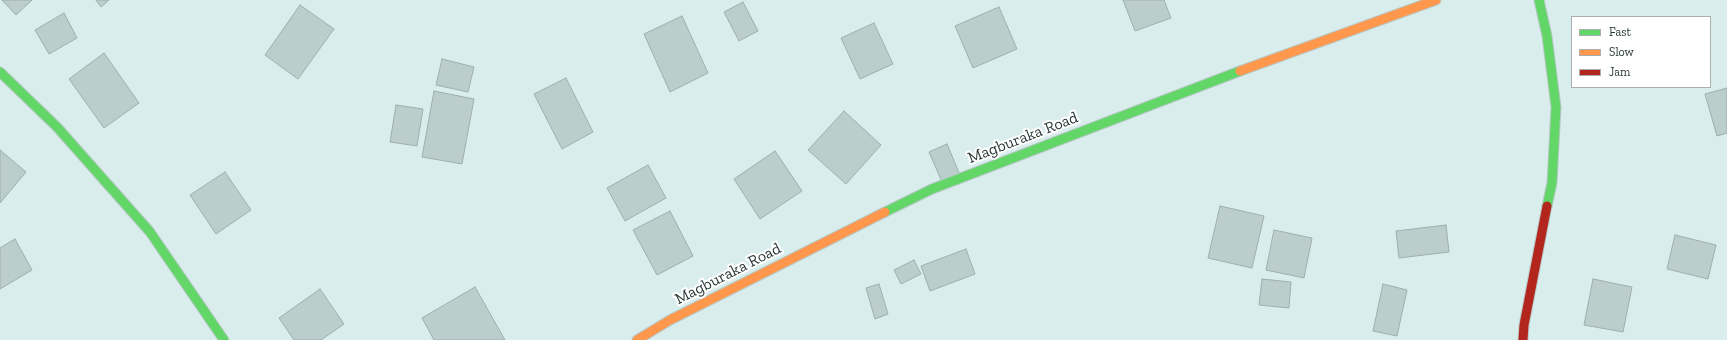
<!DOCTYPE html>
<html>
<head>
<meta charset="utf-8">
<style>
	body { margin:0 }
	#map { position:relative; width:1727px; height:340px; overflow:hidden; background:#d9eeec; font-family:"Zilla Slab",serif }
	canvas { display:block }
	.legend { position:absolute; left:1571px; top:16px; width:140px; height:72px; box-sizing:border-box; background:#fff; border:1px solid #a9afaf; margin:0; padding:5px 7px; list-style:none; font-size:12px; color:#293836 }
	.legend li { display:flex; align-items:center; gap:8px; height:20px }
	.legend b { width:20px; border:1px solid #a9afaf }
</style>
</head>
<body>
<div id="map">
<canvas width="1727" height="340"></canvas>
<ul class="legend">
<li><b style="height:5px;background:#63d668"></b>Fast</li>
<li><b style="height:5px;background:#ff974d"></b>Slow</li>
<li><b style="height:5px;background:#b3261e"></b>Jam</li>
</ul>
</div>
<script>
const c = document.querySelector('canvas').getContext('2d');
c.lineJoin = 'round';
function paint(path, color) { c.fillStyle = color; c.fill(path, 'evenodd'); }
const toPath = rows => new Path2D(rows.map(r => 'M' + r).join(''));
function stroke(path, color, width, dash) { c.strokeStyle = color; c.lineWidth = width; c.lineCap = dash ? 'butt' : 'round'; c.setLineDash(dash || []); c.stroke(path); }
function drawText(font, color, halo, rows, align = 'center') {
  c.font = font + ' "Zilla Slab",serif'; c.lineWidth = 4; c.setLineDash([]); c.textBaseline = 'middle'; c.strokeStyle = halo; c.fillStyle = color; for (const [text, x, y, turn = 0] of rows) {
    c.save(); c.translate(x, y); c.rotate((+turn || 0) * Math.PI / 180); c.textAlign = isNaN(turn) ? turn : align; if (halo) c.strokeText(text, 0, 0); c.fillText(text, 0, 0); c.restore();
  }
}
const building = toPath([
	[2,0,32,0,16,15,2,0],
	[96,0,109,0,101,7,96,0],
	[1123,0,1164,0,1171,18,1135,31,1123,0],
	[743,2,758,31,739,41,724,12,743,2],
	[300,5,334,29,298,79,265,55,300,5],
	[999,7,1017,49,973,68,955,26,999,7],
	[64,13,77,38,49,54,35,30,64,13],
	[682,16,708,73,670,92,644,34,682,16],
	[874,23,893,64,860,79,841,38,874,23],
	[104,53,139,103,104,128,69,79,104,53],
	[442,59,474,67,468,92,436,85,442,59],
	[566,78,593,132,562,149,534,94,566,78],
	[1727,88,1727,133,1717,136,1705,94,1727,88],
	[434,91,474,99,462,164,422,157,434,91],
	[396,105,423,109,417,146,390,142,396,105],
	[844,111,881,145,846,184,808,150,844,111],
	[947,144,960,175,942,182,929,152,947,144],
	[0,150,26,172,0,203,0,150],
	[775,151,802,191,760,219,734,179,775,151],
	[648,165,666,198,625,221,607,188,648,165],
	[225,172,251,210,216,234,190,195,225,172],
	[1220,206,1264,216,1252,268,1208,258,1220,206],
	[670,211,693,256,657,275,633,230,670,211],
	[1446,225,1449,252,1399,258,1396,231,1446,225],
	[1274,230,1312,238,1304,278,1266,270,1274,230],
	[1675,235,1716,245,1708,279,1667,269,1675,235],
	[15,239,32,270,0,289,0,248,15,239],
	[966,249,975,274,930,291,921,266,966,249],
	[914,260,921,274,901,284,894,270,914,260],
	[1262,279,1291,282,1289,308,1259,305,1262,279],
	[1593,279,1632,287,1623,332,1584,325,1593,279],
	[879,284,888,314,875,319,866,288,879,284],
	[1383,284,1407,290,1397,336,1373,331,1383,284],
	[475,287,505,340,434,340,422,318,475,287],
	[320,289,344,324,321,340,294,340,279,318,320,289]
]);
const fast = toPath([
	[1539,0,1547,36,1556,107,1552,183,1547,206],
	[0,72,57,127,150,232,224,340],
	[885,212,932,189,1240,71]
]);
const slow = toPath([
	[1240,71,1436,0],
	[637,340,670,320,885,212]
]);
const jam = toPath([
	[1523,340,1524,325,1547,206]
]);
const streetNames = [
	["Magburaka Road",1023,138,-21],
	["Magburaka Road",728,274,-27]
];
paint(building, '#bccecc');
stroke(building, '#9eaeac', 1);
stroke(fast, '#b7c8c6', 11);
stroke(slow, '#b7c8c6', 11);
stroke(jam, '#b7c8c6', 11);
stroke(fast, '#63d668', 9);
stroke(slow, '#ff974d', 9);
stroke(jam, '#b3261e', 9);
drawText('16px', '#293836', '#fff', streetNames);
</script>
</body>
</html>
